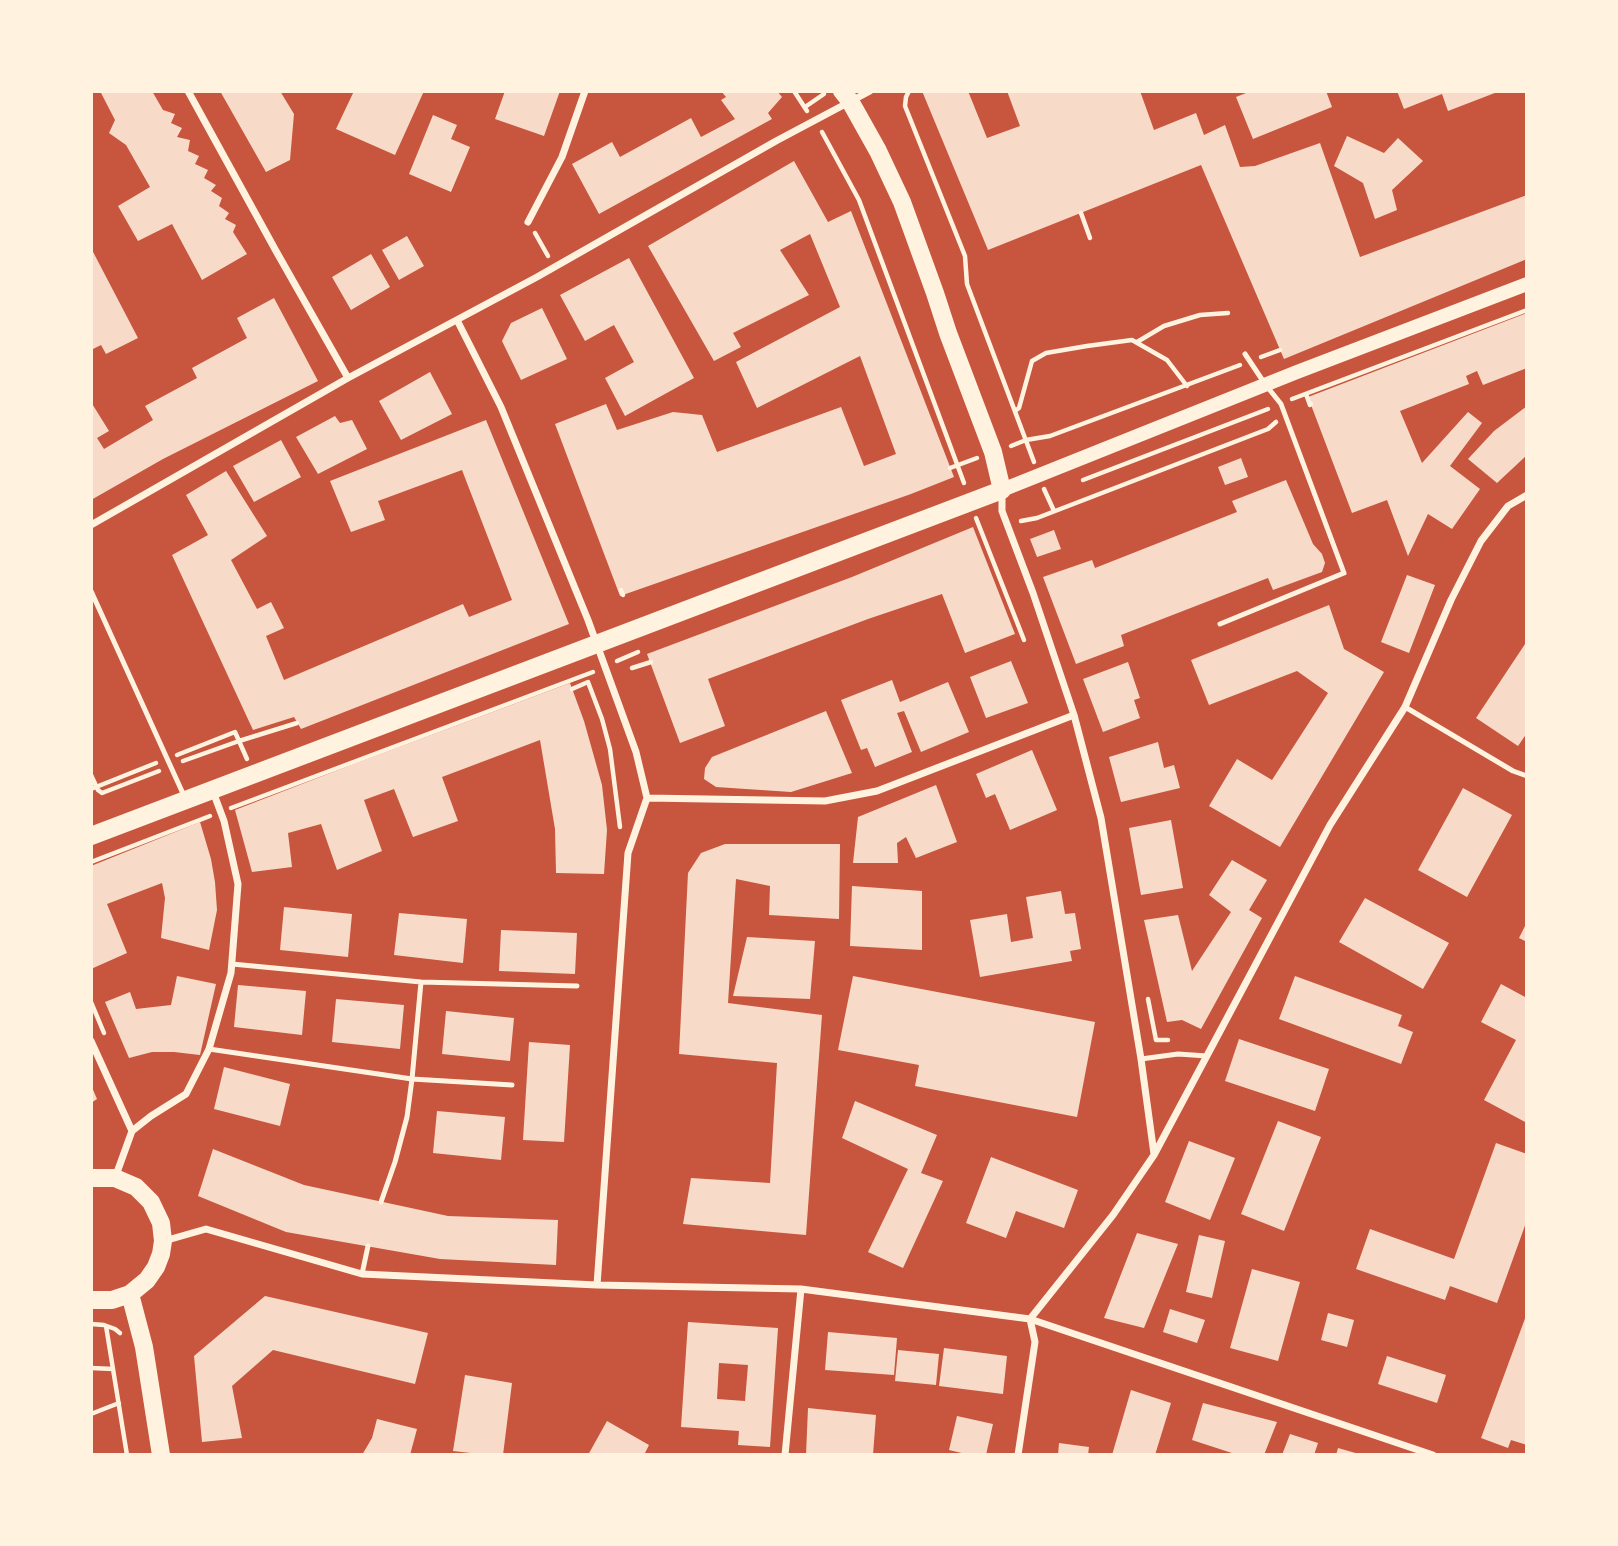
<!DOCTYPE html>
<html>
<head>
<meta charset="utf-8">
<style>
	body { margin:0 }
	#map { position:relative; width:1618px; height:1546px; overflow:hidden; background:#c8553d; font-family:"DejaVu Sans",sans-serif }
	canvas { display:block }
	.frame { position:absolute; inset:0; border:93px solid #fff3e0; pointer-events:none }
</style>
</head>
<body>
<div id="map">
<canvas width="1618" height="1546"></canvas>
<div class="frame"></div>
</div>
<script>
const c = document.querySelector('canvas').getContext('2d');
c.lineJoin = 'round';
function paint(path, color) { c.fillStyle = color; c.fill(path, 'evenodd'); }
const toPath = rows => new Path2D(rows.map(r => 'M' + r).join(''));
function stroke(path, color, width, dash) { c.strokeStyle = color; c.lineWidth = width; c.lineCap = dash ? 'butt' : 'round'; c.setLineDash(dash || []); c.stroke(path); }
const building = toPath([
	[100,91,152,91,163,110,175,114,171,123,182,128,177,137,190,140,188,151,199,156,195,164,208,170,204,178,216,185,211,191,222,198,219,206,229,213,225,219,236,225,233,232,247,254,202,280,172,224,138,241,118,206,150,187,126,145,109,133,115,120],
	[220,91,280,91,294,114,290,160,266,172],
	[354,91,424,91,395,155,336,129],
	[505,91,560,91,544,136,495,119],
	[721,91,777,91,782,97,768,113,772,119,599,214,572,164,612,142,620,157,691,118,701,137,735,119,721,100,726,97],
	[922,91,968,91,987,138,1020,126,1007,91,1140,91,1154,130,1196,113,1204,135,1225,125,1240,167,1255,166,1320,143,1360,257,1527,195,1527,259,1284,359,1201,165,988,250],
	[1251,91,1326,91,1332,107,1253,139,1236,97],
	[1397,91,1500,91,1448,111,1442,94,1404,109],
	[433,115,457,125,451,139,470,147,451,192,409,174],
	[1347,136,1384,153,1398,138,1423,161,1392,190,1397,210,1375,219,1363,183,1334,166],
	[794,161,828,222,851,211,954,477,911,494,620,596,555,424,606,404,617,430,673,412,702,415,717,452,841,407,864,466,896,454,860,356,757,408,736,362,840,307,810,234,780,250,809,295,733,333,741,347,714,361,648,246],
	[407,236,424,266,399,280,382,250],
	[91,248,138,338,106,354,101,345,91,350],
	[371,254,390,287,351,310,332,277],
	[629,258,694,378,625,416,605,378,634,362,614,325,585,341,560,295],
	[274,298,318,381,163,459,91,500,91,402,109,431,97,438,104,449,153,420,145,406,197,378,192,368,247,338,237,318],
	[542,308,567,359,521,380,502,341,511,323],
	[1527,313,1527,355,1526,355,1527,368,1483,385,1477,371,1466,376,1469,384,1400,411,1422,463,1468,412,1482,423,1450,466,1480,489,1452,529,1428,514,1408,556,1387,500,1352,513,1308,397],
	[430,372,452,414,401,440,379,401],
	[1527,406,1527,455,1497,483,1468,459,1494,431],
	[335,416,340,423,352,420,367,449,318,474,296,437],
	[486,420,569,624,301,729,294,717,253,730,172,555,208,535,186,495,226,471,267,536,231,560,257,609,271,602,284,628,266,636,284,680,463,604,469,617,512,600,462,470,378,501,385,520,351,532,330,481],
	[281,440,301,477,254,502,233,466],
	[1241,458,1248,477,1225,485,1218,467],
	[1286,480,1313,544,1322,554,1325,563,1322,572,1273,590,1268,578,1121,635,1124,646,1076,664,1043,577,1092,560,1095,568,1237,512,1232,501],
	[973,527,1015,634,965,653,942,594,868,619,708,679,725,726,680,743,647,654,852,577],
	[1054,530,1061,549,1037,557,1030,539],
	[1407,575,1435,585,1409,653,1381,642],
	[1329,605,1344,649,1384,672,1280,847,1209,806,1237,759,1272,780,1328,693,1297,671,1209,705,1191,660],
	[1527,641,1527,733,1518,746,1476,718],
	[1011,661,1028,703,986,718,970,677],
	[1128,662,1140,698,1134,700,1140,718,1103,732,1083,679],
	[892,680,900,702,948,682,969,732,921,752,904,711,897,713,912,752,875,767,867,748,861,750,841,700],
	[570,683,584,721,602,785,607,830,604,874,556,873,555,829,540,740,442,777,458,821,413,837,394,789,364,800,382,851,337,870,321,824,288,833,292,867,252,872,235,810,351,765],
	[826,711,852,773,791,792,716,787,704,779,705,768,712,757],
	[1158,742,1164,768,1174,765,1180,788,1121,802,1109,757],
	[1032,750,1057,810,1010,830,995,794,986,798,976,774],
	[936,785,957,842,916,858,906,837,897,843,898,863,853,863,858,817],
	[1463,788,1512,815,1467,897,1418,870],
	[1171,820,1183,888,1141,895,1129,828],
	[200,822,211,859,215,882,217,910,209,950,161,938,165,898,162,883,107,904,127,953,91,969,91,866],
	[725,844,840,844,839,919,769,915,770,886,736,879,728,1003,822,1015,806,1235,683,1224,691,1178,770,1183,777,1063,679,1054,688,873,701,853],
	[1232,860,1267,880,1249,910,1262,918,1201,1029,1182,1020,1167,1022,1144,920,1178,915,1192,971,1231,912,1209,895],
	[852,886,922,891,922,950,850,946],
	[1061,891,1065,914,1075,913,1081,949,1070,951,1072,961,980,977,970,920,1007,914,1011,942,1033,938,1026,897],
	[1365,898,1449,943,1423,989,1339,942],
	[284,907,352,914,348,957,280,950],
	[399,913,467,919,463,963,394,955],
	[1527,922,1527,942,1519,938],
	[501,930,577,933,575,974,499,971],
	[747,937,815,941,810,999,733,996],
	[177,976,216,984,200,1055,174,1052,152,1052,129,1058,105,1002,130,992,136,1009,171,1005],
	[853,976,1095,1022,1077,1117,915,1086,919,1065,838,1050],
	[1295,976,1402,1015,1398,1026,1413,1032,1401,1064,1279,1019],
	[1501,984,1527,998,1527,1123,1484,1100,1516,1040,1481,1022],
	[238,985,306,991,302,1035,234,1027],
	[336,999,404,1005,400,1049,332,1042],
	[446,1011,514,1018,510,1061,442,1054],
	[1239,1039,1329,1069,1315,1111,1225,1081],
	[529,1042,570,1045,564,1142,523,1140],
	[224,1067,290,1084,280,1126,214,1109],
	[91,1085,97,1099,91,1103],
	[855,1101,937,1135,921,1173,943,1181,903,1268,868,1252,908,1169,842,1138],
	[437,1111,505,1117,501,1160,433,1153],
	[1278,1121,1321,1137,1284,1231,1241,1214],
	[1189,1141,1235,1158,1210,1220,1165,1202],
	[1496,1143,1527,1154,1527,1220,1497,1303,1450,1286,1445,1300,1356,1269,1370,1229,1454,1259],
	[213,1149,304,1185,448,1216,558,1220,556,1265,440,1259,286,1232,198,1196],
	[991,1157,1078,1190,1064,1228,1016,1211,1006,1238,966,1223],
	[1137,1233,1178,1244,1144,1328,1104,1318],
	[1199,1235,1225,1241,1212,1298,1186,1292],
	[1252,1269,1300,1282,1278,1361,1230,1348],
	[265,1296,428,1333,415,1384,273,1350,232,1386,242,1438,202,1442,194,1356],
	[1170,1309,1205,1320,1197,1343,1163,1332],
	[1328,1313,1354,1320,1347,1347,1321,1340],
	[1527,1313,1527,1445,1511,1440,1508,1448,1481,1438],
	[688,1322,778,1328,770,1447,738,1445,739,1431,681,1427],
	[719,1363,748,1365,745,1401,717,1399],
	[828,1332,897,1338,894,1375,825,1370],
	[944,1348,1007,1356,1003,1394,939,1386],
	[898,1350,939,1354,936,1385,895,1381],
	[1387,1356,1446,1375,1437,1403,1378,1384],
	[465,1375,512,1383,503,1455,488,1455,453,1451],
	[1131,1390,1171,1403,1155,1455,1112,1455],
	[1203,1403,1277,1422,1264,1455,1238,1455,1192,1440],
	[808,1408,876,1415,873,1455,806,1455],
	[957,1416,993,1424,986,1455,970,1455,949,1450],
	[377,1419,417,1429,410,1455,362,1455,372,1438],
	[607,1421,649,1445,644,1455,588,1455],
	[1290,1434,1318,1443,1314,1455,1282,1455],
	[1059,1443,1089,1447,1088,1455,1058,1455],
	[1338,1448,1359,1454,1359,1455,1336,1455]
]);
const path = toPath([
	[794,91,807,111],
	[909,91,906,97,905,106,965,256,967,284,1034,462],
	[805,107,824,94],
	[822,132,859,200,964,483],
	[1081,213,1090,238],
	[535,233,548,256],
	[1137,342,1164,326,1200,315,1228,313],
	[1261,357,1280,350],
	[1306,394,1310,405,1311,404],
	[1292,399,1527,310],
	[1015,411,1019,408,1032,361,1046,353,1087,346,1132,340,1167,360,1187,386],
	[1011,446,1026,440,1050,436,1240,365],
	[950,468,977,458],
	[1083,480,1268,409],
	[1044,489,1054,511],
	[976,518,1024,640],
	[1021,521,1037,518,1268,429,1276,422],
	[621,590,623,595],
	[617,661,638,652],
	[632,668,651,662],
	[572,689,588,682,602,719,610,749,620,827],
	[177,755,235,732,247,759],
	[183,761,239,741,297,723],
	[91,775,98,790,102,793,159,771],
	[91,789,156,763],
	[231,808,593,672],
	[91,862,210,816],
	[1148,999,1156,1040,1168,1040],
	[91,1002,104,1033],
	[91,1324,104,1325,115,1329,120,1333],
	[106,1326,127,1455],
	[91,1368,113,1369],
	[91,1414,119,1403]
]);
const service = toPath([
	[91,591,185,798],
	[1220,624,1344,573,1281,404,1265,384,1245,354],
	[1405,707,1513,771,1527,776],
	[232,964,421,982,577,986],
	[209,1049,412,1079,512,1085],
	[1141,1059,1178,1054,1207,1056],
	[381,1202,395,1162,407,1117,412,1079,421,982],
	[362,1274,368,1246]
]);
const minor = toPath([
	[188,91,276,251,348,378],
	[528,222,562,157,585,91],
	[457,320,501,407,588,620,636,752,647,798,628,853,597,1285],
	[1002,493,1002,511,1033,593,1074,715,1101,818,1141,1059,1154,1154],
	[91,525,348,378,537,277,776,141,870,91],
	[647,798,825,801,877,791,1074,715],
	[91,1041,132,1131],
	[115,1178,132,1131,151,1116,186,1094,209,1049,231,973,238,884,224,821,212,789],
	[164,1241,206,1229,362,1274,597,1285,801,1289,1030,1319,1433,1455],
	[1030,1319,1113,1215,1154,1155,1330,825,1405,707,1451,600,1481,541,1508,506,1527,495],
	[785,1455,801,1289],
	[1018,1455,1035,1342,1030,1319]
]);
const secondary = toPath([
	[1002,490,1297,372,1527,284]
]);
const primary = toPath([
	[91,836,1002,490,993,452,948,333,935,293,902,202,878,151,850,101,842,91],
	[91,1178,115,1178,136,1187,151,1202,161,1223,163,1241,161,1254,156,1267,147,1280,130,1294,112,1300,91,1300],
	[130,1294,144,1347,161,1455]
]);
paint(building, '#f7dbc8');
stroke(path, '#fff3e0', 4.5);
stroke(service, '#fff3e0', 5);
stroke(minor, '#fff3e0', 7);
stroke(secondary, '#fff3e0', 14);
stroke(primary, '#fff3e0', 18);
</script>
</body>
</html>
